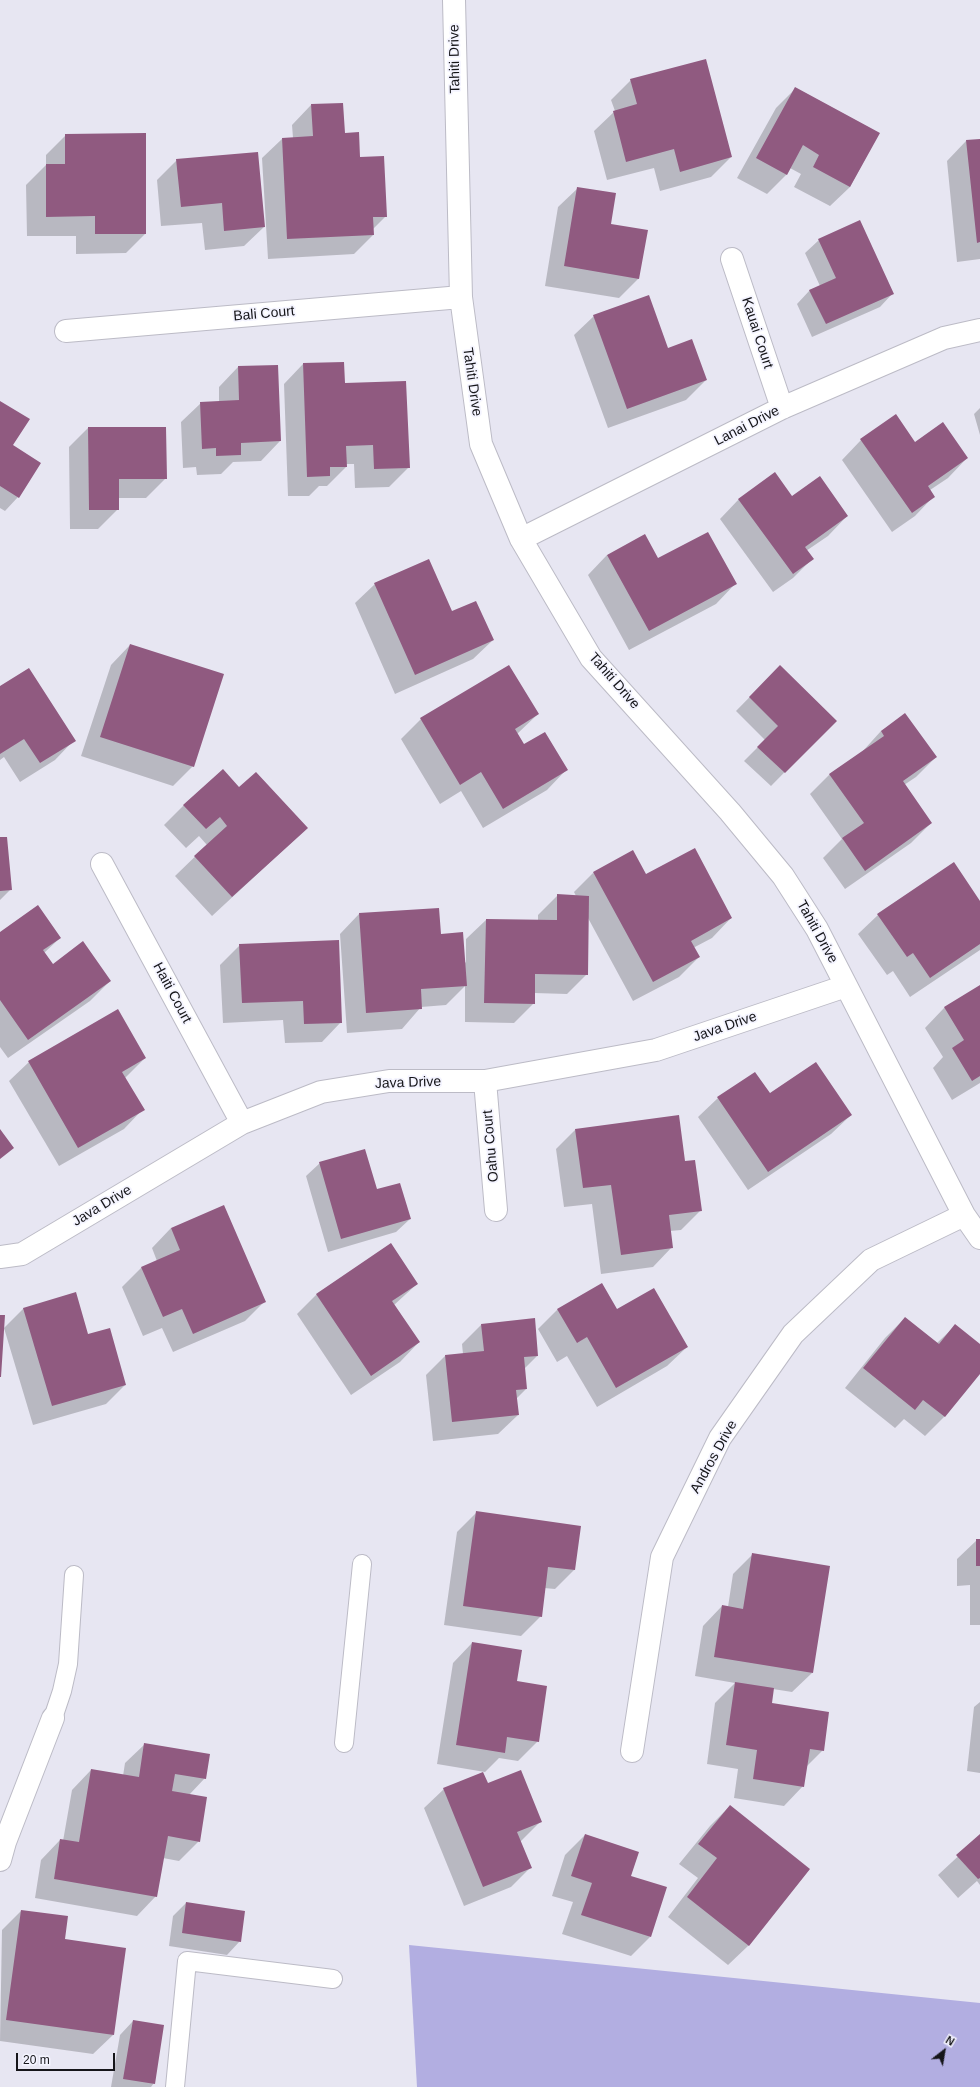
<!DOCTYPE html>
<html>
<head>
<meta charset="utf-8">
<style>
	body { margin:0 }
	#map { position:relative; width:980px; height:2087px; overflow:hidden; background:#e7e6f2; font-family:Helvetica,sans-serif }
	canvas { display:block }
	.north { position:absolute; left:924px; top:2031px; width:40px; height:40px; -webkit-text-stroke:3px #f4f4ff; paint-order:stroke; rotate:31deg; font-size:11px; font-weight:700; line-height:16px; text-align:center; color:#151519 }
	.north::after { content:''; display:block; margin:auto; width:14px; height:18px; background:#151519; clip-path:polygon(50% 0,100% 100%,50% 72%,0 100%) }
	.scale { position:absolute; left:16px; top:2053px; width:99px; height:18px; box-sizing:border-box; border:2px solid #151519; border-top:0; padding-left:5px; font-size:12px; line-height:14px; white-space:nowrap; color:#151519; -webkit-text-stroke:3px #f4f4ff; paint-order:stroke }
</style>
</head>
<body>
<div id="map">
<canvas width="980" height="2087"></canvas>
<div class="north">N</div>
<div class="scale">20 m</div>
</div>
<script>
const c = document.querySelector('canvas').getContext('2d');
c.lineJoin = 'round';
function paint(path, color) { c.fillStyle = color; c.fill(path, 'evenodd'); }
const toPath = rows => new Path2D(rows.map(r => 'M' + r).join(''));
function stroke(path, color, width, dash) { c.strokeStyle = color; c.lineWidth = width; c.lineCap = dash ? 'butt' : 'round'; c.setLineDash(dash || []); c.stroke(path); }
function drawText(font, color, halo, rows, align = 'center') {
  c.font = font + ' Helvetica,sans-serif'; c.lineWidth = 3.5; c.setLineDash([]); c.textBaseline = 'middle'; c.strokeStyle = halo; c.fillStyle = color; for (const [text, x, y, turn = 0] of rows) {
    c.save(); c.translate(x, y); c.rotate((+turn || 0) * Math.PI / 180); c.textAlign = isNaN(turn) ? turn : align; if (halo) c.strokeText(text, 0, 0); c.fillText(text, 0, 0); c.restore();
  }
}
const green = toPath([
	[409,1945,980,2003,980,2087,417,2087]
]);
const shadow = toPath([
	[631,80,731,157,711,177,660,191,654,168,607,180,594,131,615,111,611,100],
	[796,88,879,133,850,187,830,206,794,187,801,174,790,168,786,175,767,194,737,178,776,108],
	[311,105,344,134,359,158,386,216,373,229,373,235,354,254,268,259,262,158,282,139,293,138,292,125],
	[66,135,145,234,126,253,76,254,76,236,27,236,26,185,46,165,46,155],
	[980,140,980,259,957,262,947,161,966,141],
	[177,160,264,227,244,246,205,250,202,223,161,226,157,180],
	[578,188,610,225,647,231,638,279,619,298,545,286,558,207],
	[819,240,893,293,880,307,812,337,797,304,810,290,820,286,805,253],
	[594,316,668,350,706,380,686,400,608,428,574,335],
	[303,364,344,384,409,467,389,487,355,488,354,464,346,464,346,467,327,486,319,486,309,496,288,496,284,384],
	[277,366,280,441,261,461,233,462,221,474,197,475,196,467,183,468,181,422,201,403,219,402,219,387,238,367],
	[0,402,12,445,18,497,5,511,0,508],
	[980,408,980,435,974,414],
	[88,428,166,478,146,498,118,498,118,509,98,529,70,529,69,447],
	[861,440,915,443,967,458,948,478,930,490,934,496,915,516,892,532,842,460],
	[792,497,847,516,828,536,806,551,812,559,793,578,773,592,720,519,739,499],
	[607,555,735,584,716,604,629,650,588,575],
	[375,584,451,613,493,640,473,659,395,694,355,603],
	[130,645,193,766,173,786,81,756,111,665],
	[509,666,538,714,517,734,524,746,566,770,547,790,483,828,461,791,440,804,401,739,421,719],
	[780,666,835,721,771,786,744,761,765,740,736,711],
	[0,688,74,740,55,760,20,782,4,757,0,760],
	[905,715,936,757,916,777,904,785,931,823,911,843,845,889,823,858,842,839,810,794,830,774,862,752,881,731],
	[239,789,307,828,212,916,175,876,207,845,199,836,186,848,164,825,184,805],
	[0,838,11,889,0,900],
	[593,873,731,918,712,938,693,948,699,957,679,977,633,1001,588,918,587,974,567,994,534,993,534,1003,514,1023,465,1022,465,986,446,1005,421,1007,402,1029,347,1033,340,934,359,914,440,935,466,963,466,939,486,920,538,921,538,915,558,895,576,896,574,892],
	[980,903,980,950,910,997,893,971,887,975,858,934,878,915],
	[0,933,60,938,44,953,52,965,110,981,90,1001,8,1058,0,1047],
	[240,945,341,1022,322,1042,285,1043,283,1020,223,1023,220,965],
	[980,986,980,1083,952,1100,933,1068,943,1057,925,1028,944,1008],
	[145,1058,125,1078,143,1109,124,1129,59,1166,9,1081,29,1062],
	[770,1095,851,1115,831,1134,748,1190,698,1117,718,1098],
	[575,1130,684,1163,701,1210,681,1230,670,1231,672,1247,653,1267,601,1274,592,1204,564,1207,556,1149],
	[320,1163,376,1191,410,1219,396,1232,328,1252,306,1176],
	[171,1228,265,1301,245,1321,173,1352,162,1328,143,1336,122,1287,141,1268,157,1261,152,1248],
	[391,1244,417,1284,394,1305,419,1342,400,1362,351,1395,297,1314,316,1295],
	[602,1284,617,1311,687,1347,667,1366,597,1407,567,1356,557,1362,538,1329,557,1310],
	[24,1308,88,1335,125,1385,106,1404,33,1425,4,1328],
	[905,1318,937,1343,955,1326,980,1346,980,1372,944,1417,925,1436,904,1419,895,1428,845,1388,885,1338],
	[482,1324,537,1356,524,1369,526,1389,516,1399,518,1415,498,1434,433,1441,426,1375,445,1356,463,1354,462,1344],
	[477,1512,580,1527,574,1570,555,1589,544,1588,541,1616,521,1636,444,1625,457,1532],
	[977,1540,980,1540,980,1625,970,1625,970,1585,957,1586,957,1559],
	[753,1554,812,1673,792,1692,773,1689,771,1704,823,1750,806,1767,803,1786,784,1806,734,1798,738,1769,707,1764,715,1703,735,1683,695,1676,703,1626,722,1606,728,1607,733,1574],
	[472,1643,516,1682,538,1741,518,1761,499,1758,485,1772,437,1764,453,1663],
	[980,1702,980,1773,967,1771,974,1707],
	[145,1744,205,1778,189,1795,199,1841,179,1861,163,1858,156,1896,137,1916,35,1898,41,1860,60,1840,63,1841,72,1790,91,1770,123,1776,125,1763],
	[487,1784,540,1822,520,1842,531,1867,511,1887,464,1906,424,1808,444,1789],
	[730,1806,809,1870,748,1946,728,1965,668,1917,698,1878,679,1864,710,1826],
	[585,1835,650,1937,631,1956,562,1934,573,1902,552,1896,565,1855],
	[980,1836,980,1885,977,1881,958,1898,938,1875],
	[186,1903,240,1941,227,1955,169,1946,173,1916],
	[21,1911,64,1940,113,2035,93,2054,0,2041,2,1930],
	[133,2021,154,2083,151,2087,111,2087,120,2035]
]);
const building = toPath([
	[706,59,732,157,680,172,674,149,626,162,613,111,637,104,630,79],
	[795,87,880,133,850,187,813,167,819,155,803,145,787,175,756,158],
	[343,103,345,133,359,132,360,157,384,156,387,217,373,217,374,235,287,239,282,138,313,136,311,104],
	[146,133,146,234,95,234,95,216,46,217,46,164,65,164,65,134],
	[980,139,980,242,977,243,966,140],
	[258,152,265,227,224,231,222,203,181,207,176,159],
	[577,187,616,193,611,224,648,230,639,279,564,266],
	[860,220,894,294,826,324,809,290,836,278,818,239],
	[649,295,668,348,692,339,707,380,627,409,593,315],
	[344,362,345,383,406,381,410,468,374,469,373,445,346,446,347,467,330,467,330,476,307,477,303,363],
	[278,365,281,441,241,443,241,455,216,456,216,448,202,449,200,402,239,400,238,366],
	[0,401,30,419,13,445,41,463,19,498,0,486],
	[896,414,915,442,943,422,968,458,928,486,935,497,912,513,860,439],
	[88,427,166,427,167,479,119,479,119,510,89,510],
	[775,472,792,496,820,476,848,516,805,547,814,559,793,574,738,499],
	[708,532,737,584,649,631,607,555,645,534,658,558],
	[429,559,452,611,476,601,494,640,415,675,374,583],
	[130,644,224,674,194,767,100,737],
	[509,665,539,714,515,729,524,744,545,732,568,770,503,809,481,772,460,785,420,718],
	[780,665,837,721,785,773,757,747,778,726,749,697],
	[29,668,76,741,40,763,24,739,0,754,0,686],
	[905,713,937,757,903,781,932,823,865,871,842,838,864,823,829,774,884,736,881,731],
	[223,769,239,787,256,772,308,828,232,897,194,856,227,826,220,817,206,829,183,805],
	[0,837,7,837,12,890,0,891],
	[695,848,732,918,691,941,700,957,653,982,593,872,633,850,646,874],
	[954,862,980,901,980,944,930,978,913,953,907,957,877,914],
	[557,894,589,896,588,975,535,974,535,1004,484,1003,486,919,557,920],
	[38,905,61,938,43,950,53,964,83,941,111,981,28,1040,0,1000,0,932],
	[439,908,441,934,463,932,467,986,421,989,422,1009,366,1013,359,913],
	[339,940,342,1023,304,1024,303,1001,242,1003,239,944],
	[980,985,980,1076,972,1081,952,1048,964,1040,944,1007],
	[118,1009,146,1058,122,1072,145,1110,78,1148,28,1061],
	[816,1062,852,1115,768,1172,717,1097,755,1072,770,1093],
	[679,1115,685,1161,695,1160,702,1211,669,1215,673,1248,621,1255,611,1185,583,1188,575,1129],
	[0,1129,14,1148,0,1159],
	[365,1149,377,1189,400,1183,411,1219,341,1239,319,1162],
	[224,1205,266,1302,193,1334,182,1309,163,1317,141,1267,180,1250,171,1228],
	[391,1243,418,1284,392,1301,420,1342,371,1376,316,1294],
	[602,1283,617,1309,654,1288,688,1347,616,1388,587,1337,577,1343,557,1309],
	[76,1292,88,1334,110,1328,126,1385,52,1406,23,1308],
	[0,1315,5,1315,1,1377,0,1377],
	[905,1317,939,1344,955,1324,980,1344,980,1374,945,1417,923,1400,915,1410,863,1368],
	[535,1318,538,1356,524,1357,527,1389,516,1390,519,1415,452,1422,445,1355,484,1351,481,1324],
	[476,1511,581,1526,575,1570,548,1567,542,1617,463,1606],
	[976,1539,980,1539,980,1566,976,1566],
	[752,1553,830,1566,813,1673,714,1657,722,1605,743,1609],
	[472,1642,522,1650,517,1681,547,1686,539,1742,507,1737,505,1753,456,1745],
	[735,1682,774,1688,772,1703,829,1712,824,1751,810,1749,804,1787,753,1779,757,1750,726,1745],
	[144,1743,210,1754,206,1779,175,1774,172,1791,207,1797,200,1842,168,1836,157,1897,54,1879,60,1839,79,1842,91,1769,139,1777],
	[521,1770,542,1822,517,1832,532,1868,483,1887,443,1788,483,1772,488,1783],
	[730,1805,810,1869,749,1946,687,1897,717,1858,698,1844],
	[585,1834,639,1852,631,1876,667,1887,651,1937,581,1915,592,1883,571,1876],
	[980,1834,980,1878,978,1879,956,1855],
	[186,1902,245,1911,241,1942,182,1933],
	[21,1910,68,1916,65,1939,126,1948,114,2035,6,2020],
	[133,2020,164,2025,155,2084,123,2079]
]);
const lane = toPath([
	[53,1718,62,1691,68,1664,74,1575],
	[344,1743,362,1564],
	[175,2087,187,1961,333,1979]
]);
const street = toPath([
	[454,0,461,297,481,444,521,539,591,658,730,812,783,876,817,929,964,1215,980,1238],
	[732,259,782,408],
	[66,331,461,297],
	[521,539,782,408,944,338,980,330],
	[102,864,242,1123],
	[485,1081,496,1210],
	[0,1257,22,1254,242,1123,321,1092,389,1081,485,1081,656,1050,846,986],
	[632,1751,662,1557,720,1438,793,1334,871,1260,964,1215],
	[0,1860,5,1842,53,1718]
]);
const streetNames = [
	["Tahiti Drive",455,59,-91],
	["Bali Court",264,314,-5],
	["Kauai Court",757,333,72],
	["Tahiti Drive",472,382,82],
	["Lanai Drive",747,426,-27],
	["Tahiti Drive",614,681,49],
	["Tahiti Drive",817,932,61],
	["Haiti Court",172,993,62],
	["Java Drive",725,1027,-19],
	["Java Drive",408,1083,-2],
	["Oahu Court",491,1146,-95],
	["Java Drive",102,1206,-31],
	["Andros Drive",714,1457,-61]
];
paint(green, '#b2aee1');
paint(shadow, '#0003');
paint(building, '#905a80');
stroke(lane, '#bcbbc6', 20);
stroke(street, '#bcbbc6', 24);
stroke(lane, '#fff', 18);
stroke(street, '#fff', 22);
drawText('14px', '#151519', '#f4f4ff', streetNames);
</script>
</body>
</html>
